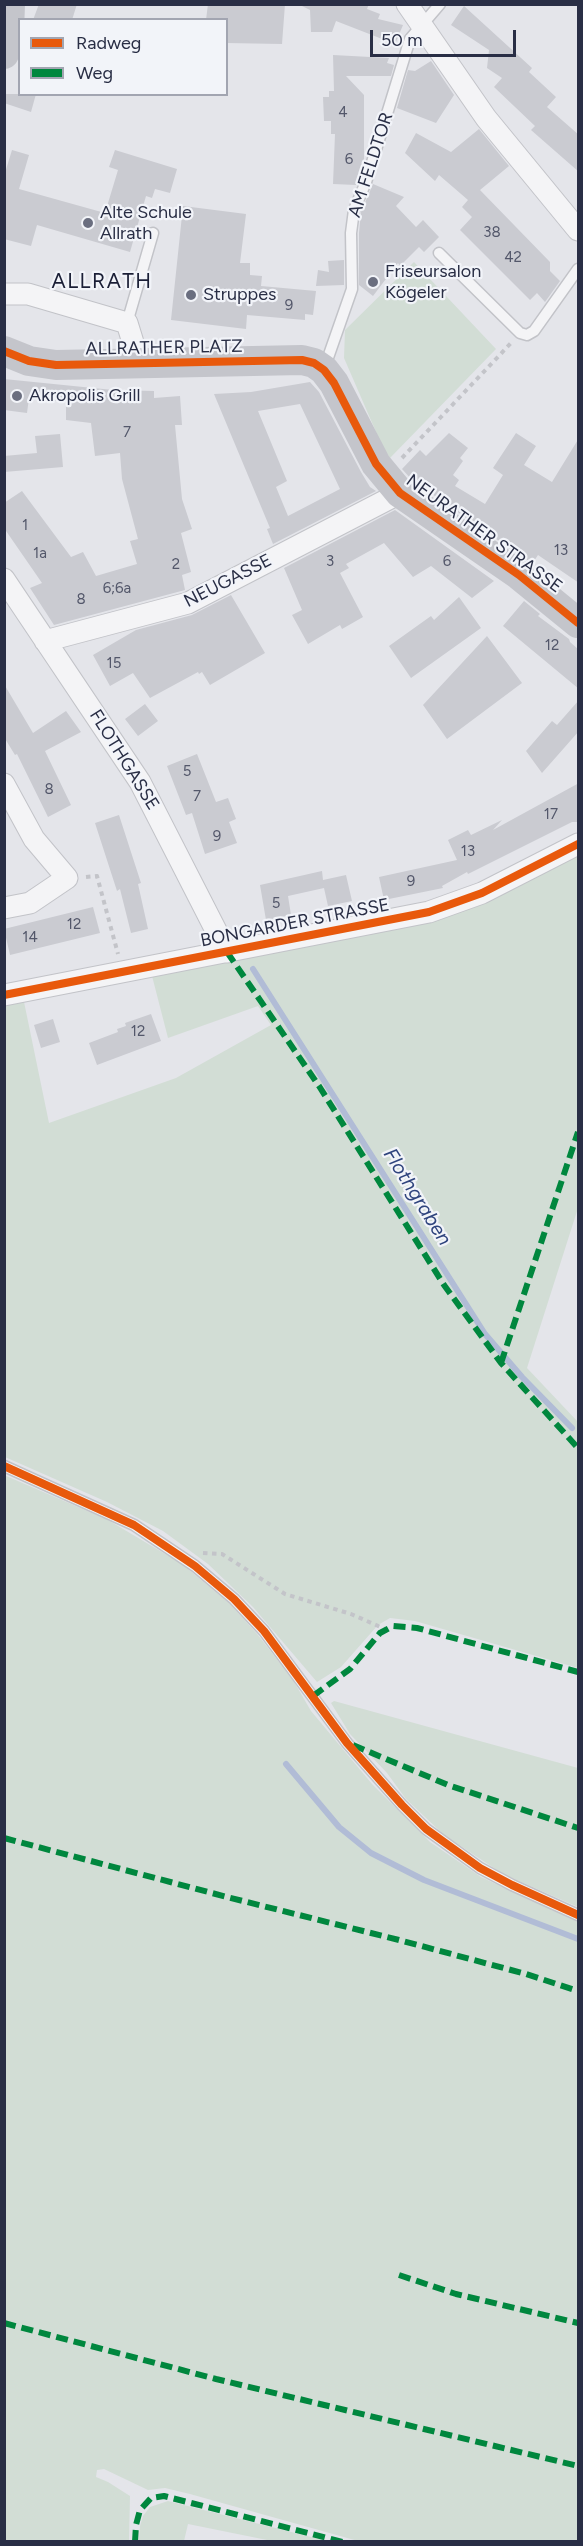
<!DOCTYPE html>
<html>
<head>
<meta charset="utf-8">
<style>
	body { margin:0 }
	#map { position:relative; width:583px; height:2546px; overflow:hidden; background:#e4e5ea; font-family:Figtree,sans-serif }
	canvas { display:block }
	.frame { position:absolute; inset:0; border:6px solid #292e45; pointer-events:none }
	.legend { position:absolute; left:18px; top:18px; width:210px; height:78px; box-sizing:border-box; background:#f2f4f9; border:2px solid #a2a5b1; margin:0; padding:8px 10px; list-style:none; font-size:18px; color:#292e45 }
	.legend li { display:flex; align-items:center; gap:12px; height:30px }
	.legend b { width:30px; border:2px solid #a2a5b1 }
	.scale { position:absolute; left:370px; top:30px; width:146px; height:27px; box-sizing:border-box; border:3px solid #292e45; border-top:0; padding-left:8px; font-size:18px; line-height:21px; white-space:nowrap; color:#292e45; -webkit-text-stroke:4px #f2f4f9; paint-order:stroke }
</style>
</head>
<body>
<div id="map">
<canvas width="583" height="2546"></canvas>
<div class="frame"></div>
<ul class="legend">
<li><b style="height:8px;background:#e8590c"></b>Radweg</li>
<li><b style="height:8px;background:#00873e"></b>Weg</li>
</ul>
<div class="scale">50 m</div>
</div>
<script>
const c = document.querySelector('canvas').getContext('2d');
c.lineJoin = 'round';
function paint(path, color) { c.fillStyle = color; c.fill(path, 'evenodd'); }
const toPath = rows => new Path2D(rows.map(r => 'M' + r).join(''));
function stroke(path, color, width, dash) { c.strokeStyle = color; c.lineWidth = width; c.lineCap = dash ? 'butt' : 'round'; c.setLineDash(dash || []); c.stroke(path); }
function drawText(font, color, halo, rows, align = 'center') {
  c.font = font + ' Figtree,sans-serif'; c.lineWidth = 4.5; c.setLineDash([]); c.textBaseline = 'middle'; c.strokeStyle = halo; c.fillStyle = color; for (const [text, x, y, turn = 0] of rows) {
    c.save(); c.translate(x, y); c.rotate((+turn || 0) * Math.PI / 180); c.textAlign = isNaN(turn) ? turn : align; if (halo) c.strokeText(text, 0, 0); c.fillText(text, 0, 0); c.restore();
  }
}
const green = toPath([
	[414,262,496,349,390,458,383,448,344,358,345,330],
	[578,852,578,1208,527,1368,578,1422,578,1668,415,1621,390,1618,378,1625,341,1667,317,1682,253,1607,208,1564,163,1531,107,1502,5,1457,5,1001,23,997,49,1123,176,1078,271,1025,258,1006,168,1038,151,972,438,916],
	[4,1475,108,1520,182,1564,230,1604,258,1635,293,1680,311,1711,372,1784,430,1842,481,1877,578,1922,578,2541,358,2541,190,2494,165,2488,148,2490,104,2469,97,2470,96,2477,108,2482,130,2496,129,2541,5,2541],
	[334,1701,578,1768,578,1907,503,1874,444,1835,406,1799,387,1773,350,1734,331,1703],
	[168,2501,327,2541,272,2541,188,2524,184,2541,139,2541,140,2526,143,2516,150,2507]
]);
const stream = toPath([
	[253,969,485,1334,522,1377,572,1428],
	[286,1764,339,1827,371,1853,424,1880,578,1939]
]);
const building = toPath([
	[39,4,77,4,72,20,33,20],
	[208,4,285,4,282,44,226,43,227,20,206,20],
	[298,4,369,4,367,9,380,14,378,19,403,25,395,44,336,21,332,32,311,32,310,10],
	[464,6,532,68,529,72,556,97,547,107,579,135,579,172,531,130,535,126,494,87,502,78,487,68,489,50,451,25],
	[333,55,389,58,387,63,394,65,391,76,346,76,364,95,364,163,356,185,333,184,335,134,331,134,331,121,324,121,323,97,329,97,329,91,334,91],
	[431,61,454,95,436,123,397,108,408,70,415,71],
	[4,94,36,94,31,112,4,103],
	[479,129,509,166,480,190,550,262,550,271,560,281,545,302,537,293,530,300,460,230,472,217,462,207,468,200,439,175,435,181,405,153,416,133,451,152],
	[12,150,29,155,19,189,105,213,118,170,109,167,115,150,177,169,170,193,155,189,152,198,146,196,130,252,37,225,31,246,4,239,4,176],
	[373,184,404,197,396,206,416,227,423,220,439,237,424,252,419,247,400,266,398,263,373,296,359,285,359,233,361,212],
	[183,206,246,214,240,263,250,263,250,275,262,276,261,286,316,291,313,315,305,314,305,320,247,315,246,329,171,320],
	[344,260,344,285,316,286,318,270,329,272,328,261],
	[4,379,113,390,154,391,154,398,180,396,182,425,175,425,182,499,192,529,181,533,191,572,182,575,185,590,54,625,30,588,42,583,4,528,4,503,22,491,71,557,83,552,96,576,137,564,130,541,138,539,122,479,120,453,95,456,91,423,66,420,66,402,29,398,27,413,4,410],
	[310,382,319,392,361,472,370,487,376,491,273,544,267,529,270,528,214,394,251,392],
	[300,404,340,489,288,516,276,487,287,481,258,411],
	[449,433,468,448,460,458,463,461,453,475,459,480,455,486,485,504,503,475,493,468,516,433,536,446,524,465,552,482,579,438,579,583,538,555,532,564,412,480,402,469,420,450,426,456],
	[60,434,63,467,4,472,4,456,37,453,35,436],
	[395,510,494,581,472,598,431,566,413,577,384,543,346,564,349,568,340,573,363,617,342,629,340,625,308,644,292,615,302,610,284,568],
	[231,595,265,653,210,685,202,672,199,674,198,672,150,698,133,673,110,686,93,655,136,630,192,615],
	[459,597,481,628,411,678,389,646,431,616,434,620],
	[524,601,540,614,538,616,569,639,570,642,579,650,579,689,503,626],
	[487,636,522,683,447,739,423,705],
	[4,684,33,733,66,711,81,732,45,751,71,805,48,817,17,754,15,755,4,737],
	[579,700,579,731,542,773,526,751,552,721,557,725],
	[145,704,158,721,138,736,125,719],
	[197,754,216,802,228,798,236,819,229,822,237,843,205,854,192,813,186,815,167,766],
	[579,783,579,822,572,822,468,874,467,872,442,886,443,888,384,900,379,877,457,860,448,840,468,830,471,835,502,820,493,830],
	[119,815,141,883,138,884,148,929,131,933,120,889,117,891,95,823],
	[322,871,323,880,346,875,352,901,328,906,324,888,288,896,291,915,266,920,260,885],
	[93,907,100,933,10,955,4,929],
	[151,1014,161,1041,97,1065,89,1043,118,1032,117,1029,126,1026,125,1023],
	[53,1019,60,1042,41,1048,34,1025]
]);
const path = toPath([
	[402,458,512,342],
	[86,877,97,876,118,954],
	[203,1553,222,1554,285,1594,351,1614,385,1629]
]);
const lane = toPath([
	[439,253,520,333,527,335,534,331,578,269],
	[127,323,153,233],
	[324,369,352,289,351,233,354,210,366,182,410,39,440,4],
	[4,1466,134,1525,195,1566,234,1599,264,1631,347,1743,402,1805,426,1829,480,1868,512,1885,578,1915]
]);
const street = toPath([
	[407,4,486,118,578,230],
	[4,294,28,294,127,323,139,362],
	[4,579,140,782,227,952],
	[45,641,188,603,400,493],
	[4,784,34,839,67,878,30,903,4,908],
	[4,995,429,912,482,893,578,844]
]);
const secondary = toPath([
	[4,54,9,32,10,4],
	[4,351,29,361,56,365,302,360,314,363,324,370,334,383,376,464,400,493,519,575,578,623]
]);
const quiet = toPath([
	[227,952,319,1086,444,1285,501,1363,578,1448],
	[501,1363,578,1132],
	[313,1696,350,1669,380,1633,393,1626,417,1628,578,1672],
	[353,1745,448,1785,578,1828],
	[4,1838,227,1897,399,1940,526,1974,578,1991],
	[399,2275,456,2294,578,2323],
	[4,2323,216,2379,578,2466],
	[135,2542,136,2525,140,2510,151,2498,164,2496,343,2542]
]);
const cycleway = toPath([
	[4,351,29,361,56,365,302,360,314,363,324,370,334,383,376,464,400,493,519,575,578,623],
	[4,995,429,912,482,893,578,844],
	[4,1466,134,1525,195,1566,234,1599,264,1631,347,1743,402,1805,426,1829,480,1868,512,1885,578,1915]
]);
const markers = [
	[88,223,6,"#6a6e7f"],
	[373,282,6,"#6a6e7f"],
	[191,295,6,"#6a6e7f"],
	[17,396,6,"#6a6e7f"]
];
const numberNames = [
	["4",343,113],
	["6",349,160],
	["38",492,233],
	["42",513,258],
	["9",289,306],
	["7",127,433],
	["1",25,526],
	["13",561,551],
	["1a",40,554],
	["3",330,562],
	["6",447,562],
	["2",176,565],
	["6;6a",117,589],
	["8",81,600],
	["12",552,646],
	["15",114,664],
	["5",187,772],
	["8",49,790],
	["7",197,797],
	["17",551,815],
	["9",217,837],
	["13",468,852],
	["9",411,882],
	["5",276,904],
	["12",74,925],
	["14",30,938],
	["12",138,1032]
];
const streetNames = [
	["AM FELDTOR",371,165,-72],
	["ALLRATHER PLATZ",164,348,-1],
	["NEURATHER STRASSE",484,534,36],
	["NEUGASSE",228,581,-27],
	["FLOTHGASSE",124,760,58],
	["BONGARDER STRASSE",295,923,-11]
];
const poiNames = [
	["Alte Schule",100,213],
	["Allrath",100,234],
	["Friseursalon",385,272],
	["Kögeler",385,293],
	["Struppes",203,295],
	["Akropolis Grill",29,396]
];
const waterNames = [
	["Flothgraben",417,1197,58]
];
const quarterNames = [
	["ALLRATH",102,282]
];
paint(green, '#d2ddd5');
stroke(stream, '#b1bcd6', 6);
paint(building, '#cacbd1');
stroke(lane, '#c2c3c8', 13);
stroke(street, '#c2c3c8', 23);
stroke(path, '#c3c4c9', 4, [4.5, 4.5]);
stroke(lane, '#f4f4f6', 10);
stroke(street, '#f4f4f6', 21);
stroke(secondary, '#c4c5cb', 30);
stroke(quiet, '#00873e', 6, [12, 6]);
stroke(cycleway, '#e8590c', 8);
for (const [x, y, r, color] of markers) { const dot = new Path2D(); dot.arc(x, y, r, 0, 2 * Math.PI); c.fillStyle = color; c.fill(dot); stroke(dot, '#f2f4f9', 2); }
drawText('15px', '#53576a', null, numberNames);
drawText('18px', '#292e45', '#f2f4f9', streetNames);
drawText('18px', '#292e45', '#f2f4f9', poiNames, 'left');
drawText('italic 20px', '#2f447d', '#f2f4f9', waterNames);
c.letterSpacing = '1.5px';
drawText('21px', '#1b1f36', '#f2f4f9', quarterNames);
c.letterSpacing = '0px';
</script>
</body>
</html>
